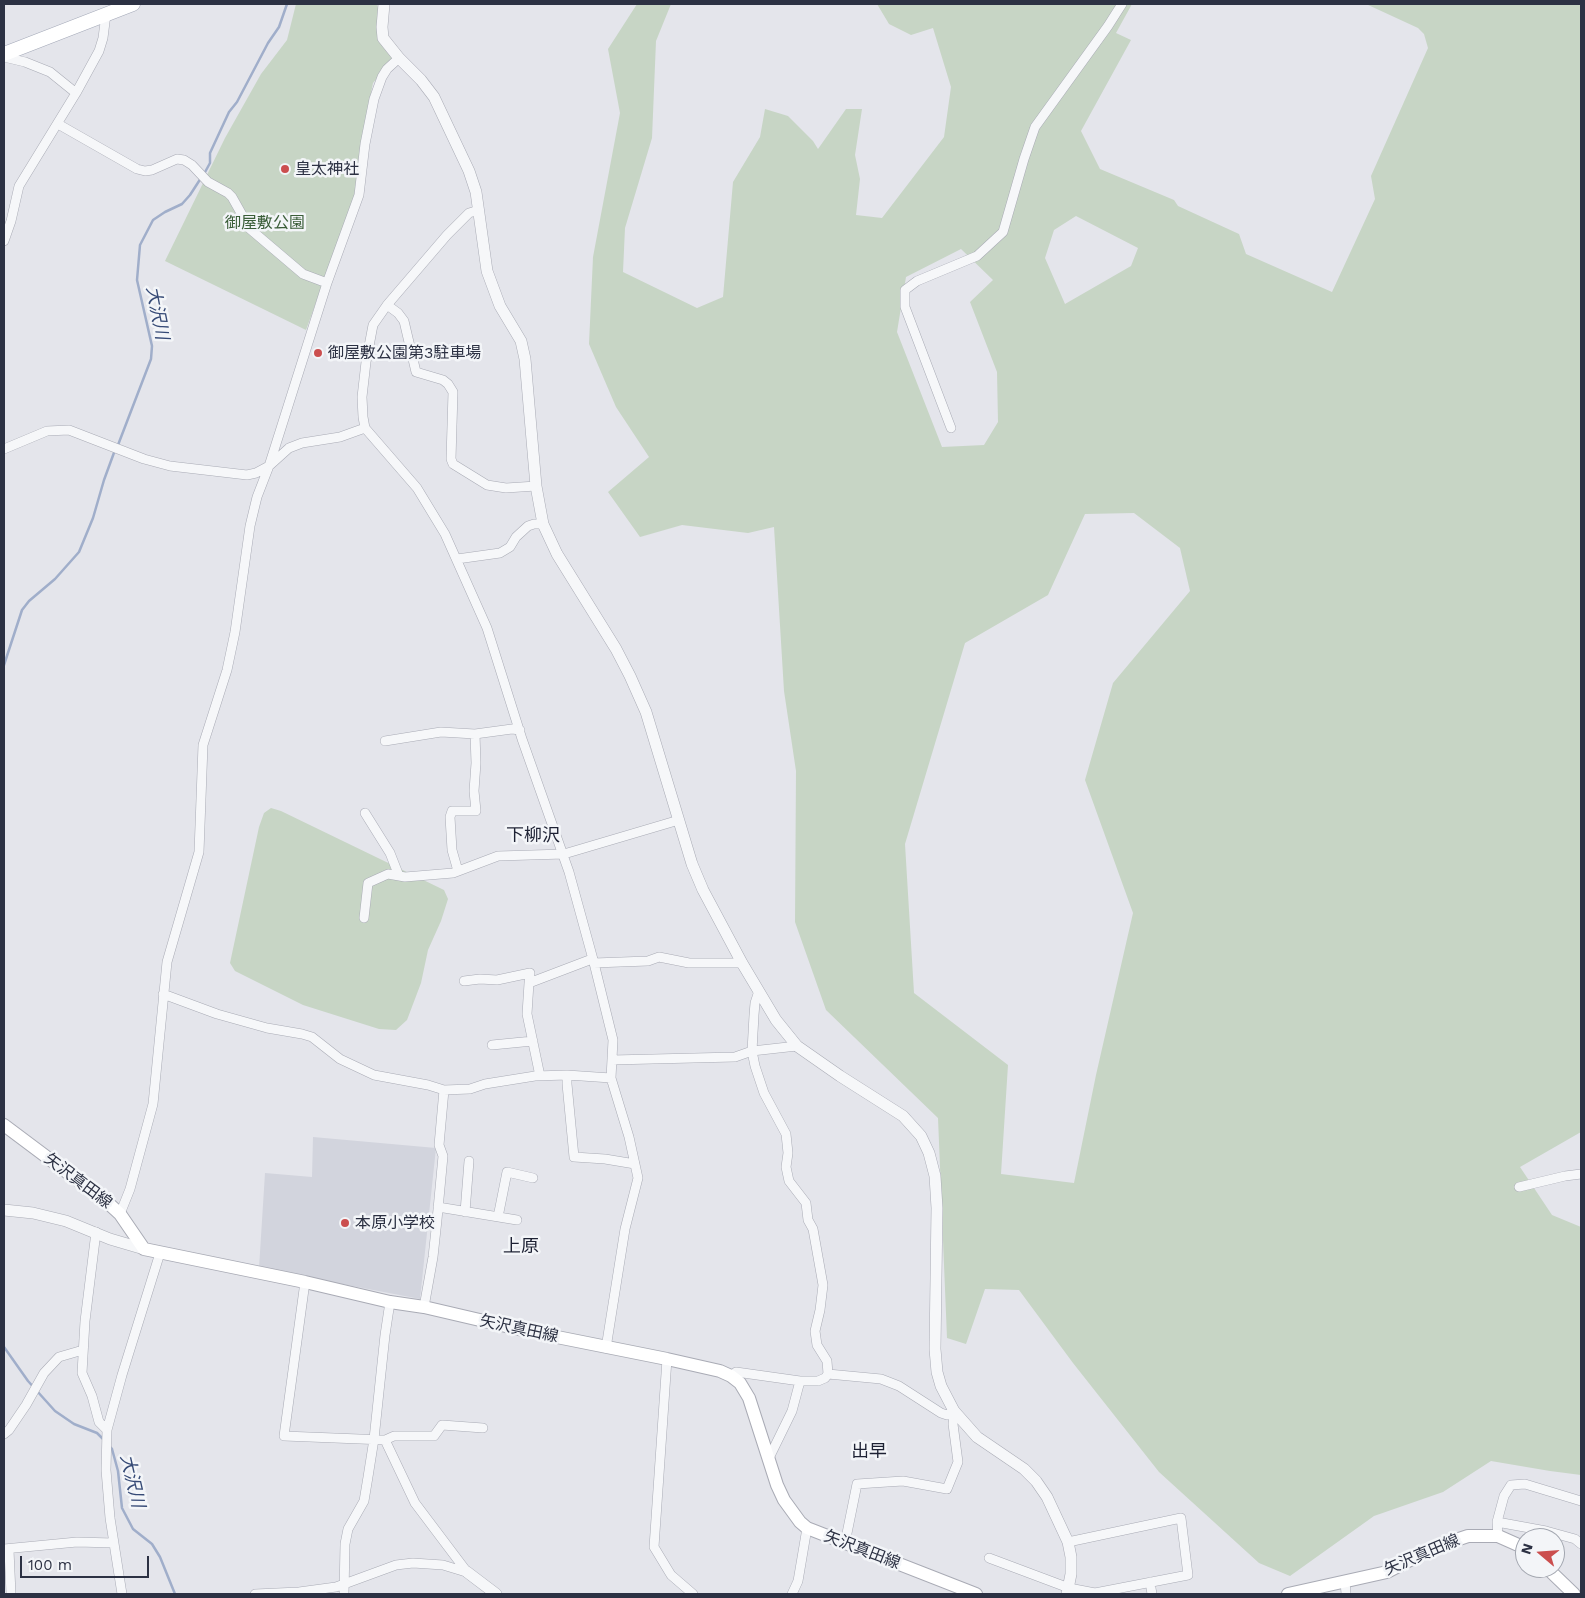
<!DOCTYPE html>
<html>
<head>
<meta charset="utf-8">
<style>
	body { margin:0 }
	#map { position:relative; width:1585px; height:1598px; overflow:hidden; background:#e4e5eb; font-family:"Work Sans",sans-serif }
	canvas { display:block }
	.frame { position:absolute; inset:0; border:5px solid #2c3143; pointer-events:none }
	.north { position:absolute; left:1515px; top:1528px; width:50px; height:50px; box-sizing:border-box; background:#f3f5f8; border:1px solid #a3a7b0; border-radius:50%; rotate:288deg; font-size:14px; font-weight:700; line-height:20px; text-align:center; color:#2c3143 }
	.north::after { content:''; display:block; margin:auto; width:18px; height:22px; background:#cb4e4e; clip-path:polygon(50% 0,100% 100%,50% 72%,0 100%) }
	.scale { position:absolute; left:20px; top:1556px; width:129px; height:22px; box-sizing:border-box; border:2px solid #2c3143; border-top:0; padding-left:6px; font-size:15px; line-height:18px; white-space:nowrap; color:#2c3143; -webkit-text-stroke:4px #f3f5f8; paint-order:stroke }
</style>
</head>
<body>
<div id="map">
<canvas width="1585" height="1598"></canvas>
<div class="frame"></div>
<div class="north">N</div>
<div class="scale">100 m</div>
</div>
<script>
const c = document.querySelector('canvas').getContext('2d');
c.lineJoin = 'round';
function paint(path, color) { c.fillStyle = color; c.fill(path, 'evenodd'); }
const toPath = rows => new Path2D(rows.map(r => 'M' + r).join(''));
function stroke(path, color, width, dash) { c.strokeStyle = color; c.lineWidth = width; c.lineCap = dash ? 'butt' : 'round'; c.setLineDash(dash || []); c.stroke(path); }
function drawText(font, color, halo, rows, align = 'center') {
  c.font = font + ' "Work Sans","Noto Sans JP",sans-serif'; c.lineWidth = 5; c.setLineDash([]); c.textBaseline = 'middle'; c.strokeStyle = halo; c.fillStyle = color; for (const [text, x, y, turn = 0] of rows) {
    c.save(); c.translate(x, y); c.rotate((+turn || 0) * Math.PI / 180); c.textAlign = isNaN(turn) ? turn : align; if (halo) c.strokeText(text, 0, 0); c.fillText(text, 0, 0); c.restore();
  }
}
const built = toPath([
	[313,1137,436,1148,420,1299,259,1268,265,1173,312,1177]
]);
const green = toPath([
	[296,4,377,4,379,12,377,38,393,59,373,83,365,123,355,195,306,330,165,261,225,138,261,74,287,40],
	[637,4,671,4,656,41,652,138,625,228,623,272,697,308,723,297,733,182,760,137,765,109,788,116,813,141,818,149,846,109,862,109,855,155,860,179,856,215,882,218,944,137,951,87,933,28,911,35,889,24,877,4,1132,4,1116,33,1131,40,1081,131,1100,169,1174,200,1178,206,1239,234,1246,254,1332,292,1375,199,1371,176,1428,48,1424,34,1418,28,1366,4,1581,4,1581,1132,1520,1167,1552,1215,1581,1227,1581,1475,1550,1471,1491,1461,1443,1492,1374,1516,1290,1576,1259,1563,1159,1472,1073,1363,1019,1290,985,1289,966,1344,947,1338,938,1118,826,1010,795,922,796,771,784,691,774,527,748,533,682,525,640,537,608,492,649,457,616,407,589,344,593,257,620,113,608,49],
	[1076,216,1138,248,1131,266,1065,304,1045,258,1054,230],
	[961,249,993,280,970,302,997,372,998,422,984,445,942,447,897,332,906,277],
	[1134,513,1180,548,1190,591,1113,683,1085,780,1133,913,1096,1075,1074,1183,1001,1174,1008,1065,914,993,905,844,965,643,1048,595,1085,514],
	[271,808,281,811,444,890,448,899,441,921,428,950,421,983,407,1020,396,1030,379,1029,303,1005,235,971,230,963,259,827,264,813]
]);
const stream = toPath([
	[204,174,210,163,210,153,229,112,237,102,268,43,279,27,287,4],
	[118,445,151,359,152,346,137,280,140,245,153,220,165,212,182,204,190,195,201,178],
	[4,665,22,610,29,601,55,579,79,552,93,518,104,480,115,450],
	[4,1347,28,1381,55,1411,74,1424,97,1433,105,1441],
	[108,1445,112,1449,118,1471,122,1508,133,1529,152,1544,160,1557,175,1594]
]);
const minor = toPath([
	[4,57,25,62,50,72,76,93],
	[58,124,137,169,145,171,152,170,177,159,184,160,192,165,208,182,228,193,232,197,250,229,303,274,327,283],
	[479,210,469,213,447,235,387,305,373,325,366,362,362,397,363,417,365,428,417,488,445,534,487,628,522,739,569,872,594,963,613,1040,611,1078,629,1137,638,1178,625,1229,606,1348],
	[4,241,11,221,19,186,76,93,99,51,103,38,106,14],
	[387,305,398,313,404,321,416,372,443,380,448,384,453,392,451,459,453,464,487,485,506,488,536,486],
	[951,428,905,307,905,290,917,281,977,256,1003,232,1024,159,1035,127,1108,26,1122,4],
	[4,449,47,431,69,430,144,459,170,466,247,475,256,473,269,466,289,448,302,443,340,437,365,428],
	[457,559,500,553,510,547,516,537,528,526,534,524,543,524],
	[385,741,441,732,475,734,512,729,520,730],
	[365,813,390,853,399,876],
	[458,871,452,850,450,817,452,811,476,811,474,791,476,763,475,734],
	[364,918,368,883,388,874,405,877,453,873,498,856,564,854,679,820],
	[594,963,648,961,659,957,689,963,742,963],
	[464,981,480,979,497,980,530,973,529,983],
	[163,994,217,1014,267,1028,302,1034,312,1037,340,1059,374,1075,428,1085,444,1090,470,1089,485,1084,535,1076,567,1075,611,1078],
	[492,1045,533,1041],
	[612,1060,735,1057,752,1051,797,1046],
	[567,1075,567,1084,574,1157,605,1159,635,1164],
	[540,1076,527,1014,529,983,592,959],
	[1519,1187,1565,1176,1581,1174],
	[438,1207,517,1220],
	[465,1212,469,1161],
	[120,1214,130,1189,153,1104,167,962,199,852,203,745,227,670,235,632,250,526,257,497,269,466,327,283,359,195,365,144,374,99,382,77,387,69,399,58],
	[498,1217,507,1172,533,1178],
	[96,1232,85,1321,82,1373,92,1396,99,1422,107,1430],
	[305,1282,284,1436,385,1440,415,1503,467,1572],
	[424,1307,433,1257,437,1220,443,1156,439,1145,444,1090],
	[667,1359,654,1547,671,1575,693,1594],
	[828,1374,881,1379,899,1386,941,1413,947,1415,954,1411],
	[731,1376,736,1372,800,1381,818,1381,825,1378,828,1374,827,1361,817,1345,815,1331,820,1310,823,1285,813,1229,808,1220,806,1203,789,1181,786,1167,788,1153,786,1134,764,1093,755,1066,752,1051,754,1015,755,1003,759,991],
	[4,1434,9,1430,26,1405,44,1373,59,1357,83,1350],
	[385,1440,394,1436,434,1436,442,1425,483,1428],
	[769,1458,792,1411,800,1381],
	[1497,1522,1546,1531,1575,1539,1581,1544],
	[1498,1536,1497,1522,1504,1496,1511,1485,1525,1484,1581,1501],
	[845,1543,857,1484,903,1481,947,1489,958,1462,953,1424,954,1411],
	[4,1549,77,1542,113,1543],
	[9,1550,11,1594],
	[989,1558,1069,1588,1095,1593,1188,1575,1181,1518,1068,1542],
	[1345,1581,1346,1594],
	[1150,1582,1152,1594],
	[122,1594,110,1518,106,1470,107,1430,122,1375,160,1253],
	[255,1594,299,1592,336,1587,396,1565,413,1563,443,1565,466,1572],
	[344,1594,345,1544,348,1529,364,1501,368,1477,374,1439,385,1335,390,1302],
	[792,1594,798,1581,807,1528]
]);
const tertiary = toPath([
	[384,4,382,27,383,38,399,58,421,80,434,97,469,171,476,192,487,271,500,306,521,341,525,359,536,486,543,524,557,554,616,649,630,676,646,712,692,864,703,890,742,963,776,1020,797,1046,840,1076,903,1116,921,1136,929,1153,935,1176,937,1208,935,1349,937,1372,941,1386,954,1411,977,1437,1024,1469,1036,1481,1047,1497,1068,1542,1071,1557,1071,1574,1067,1594],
	[4,1210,33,1213,66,1221,110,1239,144,1249],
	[467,1572,496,1594]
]);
const secondary = toPath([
	[4,1125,108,1203,120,1214,144,1249,305,1282,390,1302,424,1307,527,1331,667,1359,720,1371,731,1376,740,1383,749,1398,777,1485,784,1500,800,1522,807,1528,976,1594],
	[1547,1568,1574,1594],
	[1288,1594,1387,1572,1435,1547,1468,1536,1498,1536,1525,1548]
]);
const primary = toPath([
	[4,54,133,4]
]);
const markers = [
	[285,169,5,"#cb4e4e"],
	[318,353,5,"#cb4e4e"],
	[345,1223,5,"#cb4e4e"]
];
const poiNames = [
	["皇太神社",295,169],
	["御屋敷公園第3駐車場",328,353],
	["本原小学校",355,1223]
];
const parkNames = [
	["御屋敷公園",265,223]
];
const streetNames = [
	["矢沢真田線",78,1181,37],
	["矢沢真田線",519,1329,12],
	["矢沢真田線",862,1550,21],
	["矢沢真田線",1422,1555,-23]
];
const waterNames = [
	["大沢川",157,313,79],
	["大沢川",132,1481,77]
];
const neighbourhoodNames = [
	["下柳沢",533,836],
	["上原",521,1247],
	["出早",869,1452]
];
paint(built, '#d2d4dd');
paint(green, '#c7d5c5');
stroke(stream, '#a0aeca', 2.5);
stroke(minor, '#a9abb5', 10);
stroke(tertiary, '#a9abb5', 12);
stroke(secondary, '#a9abb5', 14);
stroke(primary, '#a3a8b7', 15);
stroke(minor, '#f6f7f9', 9);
stroke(tertiary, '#f6f7f9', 11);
stroke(secondary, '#fff', 12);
stroke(primary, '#fff', 14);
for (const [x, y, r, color] of markers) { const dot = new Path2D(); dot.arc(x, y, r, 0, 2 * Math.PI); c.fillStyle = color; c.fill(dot); stroke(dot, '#f3f5f8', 2); }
drawText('16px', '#2c3143', '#f3f5f8', poiNames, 'left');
drawText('16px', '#3b5e39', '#f3f5f8', parkNames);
drawText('16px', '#2c3143', '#f3f5f8', streetNames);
drawText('italic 18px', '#364a76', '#f3f5f8', waterNames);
drawText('18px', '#1e2234', '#f3f5f8', neighbourhoodNames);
</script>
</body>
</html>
